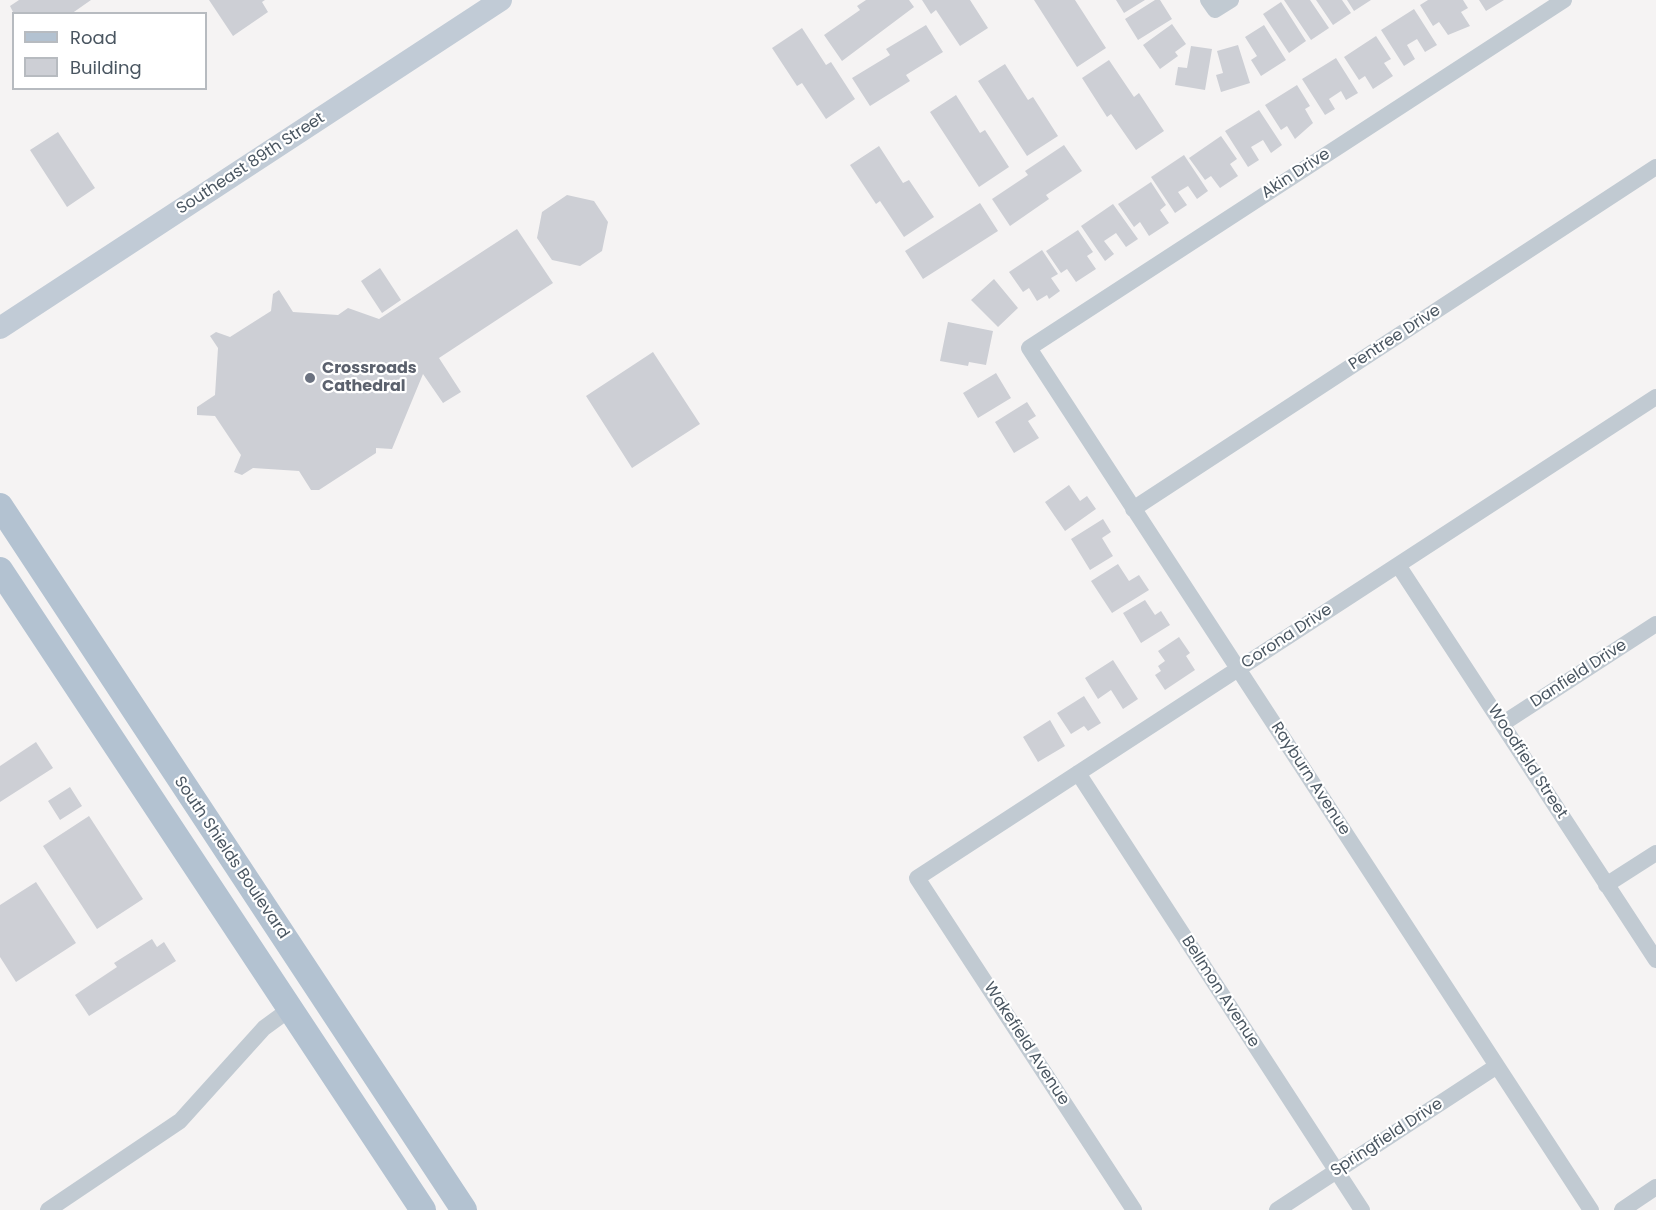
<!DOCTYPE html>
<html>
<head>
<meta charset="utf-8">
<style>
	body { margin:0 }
	#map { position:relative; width:1656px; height:1210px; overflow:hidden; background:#f5f3f3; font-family:Poppins,sans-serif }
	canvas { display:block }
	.legend { position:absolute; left:12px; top:12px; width:195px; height:78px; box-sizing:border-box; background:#fff; border:2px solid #b7bbc0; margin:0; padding:8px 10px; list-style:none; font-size:18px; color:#4a5661 }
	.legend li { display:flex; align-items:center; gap:12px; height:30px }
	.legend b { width:30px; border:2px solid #b7bbc0 }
</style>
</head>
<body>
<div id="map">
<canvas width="1656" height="1210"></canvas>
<ul class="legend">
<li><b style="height:8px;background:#b3c2d1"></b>Road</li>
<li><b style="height:16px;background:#cdcfd5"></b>Building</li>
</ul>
</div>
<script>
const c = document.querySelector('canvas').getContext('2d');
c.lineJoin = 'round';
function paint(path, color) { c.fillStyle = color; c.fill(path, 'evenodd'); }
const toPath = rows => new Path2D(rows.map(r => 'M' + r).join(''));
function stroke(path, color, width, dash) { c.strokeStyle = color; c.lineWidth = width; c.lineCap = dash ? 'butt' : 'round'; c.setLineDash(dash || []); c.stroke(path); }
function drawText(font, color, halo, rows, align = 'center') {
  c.font = font + ' Poppins,sans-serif'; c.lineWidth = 4.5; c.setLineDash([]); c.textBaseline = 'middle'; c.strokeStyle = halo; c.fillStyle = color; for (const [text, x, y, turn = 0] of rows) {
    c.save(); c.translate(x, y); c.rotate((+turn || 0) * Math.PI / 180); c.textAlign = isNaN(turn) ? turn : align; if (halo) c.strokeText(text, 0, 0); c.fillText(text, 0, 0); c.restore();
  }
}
const building = toPath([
	[19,0,91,0,71,14,14,14,10,6],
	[209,0,265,0,262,2,268,12,233,36],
	[866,0,909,0,914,7,842,61,824,35,860,10,857,6],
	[922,0,970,0,988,28,960,46,936,10,931,14],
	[1034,0,1075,0,1106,48,1077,67],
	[1116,0,1145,0,1124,13],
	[1155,0,1160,0,1172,19,1138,40,1125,19],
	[1284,0,1310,0,1329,28,1311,40],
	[1316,0,1342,0,1351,13,1333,25],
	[1347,0,1371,0,1354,11],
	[1428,0,1463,0,1468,8,1461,12,1470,26,1448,35,1439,22,1433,26,1420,5],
	[1479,0,1504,0,1486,11],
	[1281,2,1306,41,1289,53,1263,14],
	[1414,9,1437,45,1425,52,1417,39,1407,45,1415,59,1404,66,1381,30],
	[1172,24,1186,44,1175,52,1178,56,1160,69,1143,45],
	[926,25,943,52,906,75,910,81,870,106,852,78,890,55,886,49],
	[1264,25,1286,60,1261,76,1251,60,1257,56,1245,37],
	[802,28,826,65,831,62,855,99,826,119,802,83,797,86,772,48],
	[1376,36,1391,59,1384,63,1393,76,1373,89,1365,76,1359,80,1344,57],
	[1238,45,1250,83,1221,92,1216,75,1223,73,1217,51],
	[1191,46,1212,49,1205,90,1175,85,1178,67,1187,68],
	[1336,58,1358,93,1346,100,1341,91,1329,99,1335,109,1325,115,1302,79],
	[1109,60,1134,97,1139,93,1164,131,1136,150,1111,114,1107,117,1082,78],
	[1005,64,1028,100,1033,97,1058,136,1027,156,978,81],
	[1297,85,1310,106,1305,109,1313,123,1295,139,1287,126,1281,130,1265,105],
	[956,95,980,133,985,130,1009,167,979,187,930,112],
	[1259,110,1282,145,1271,153,1263,140,1251,147,1259,160,1248,167,1225,131],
	[58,132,95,188,67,207,30,150],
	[1221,136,1237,159,1230,164,1238,176,1220,188,1211,176,1205,180,1189,158],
	[1064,145,1082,171,1046,195,1049,199,1010,226,992,199,1028,175,1025,171],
	[879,146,903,183,909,180,934,217,904,237,880,201,876,204,850,165],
	[1184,155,1208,191,1197,199,1188,186,1178,192,1187,205,1175,213,1151,177],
	[1151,182,1166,205,1160,210,1169,223,1149,236,1140,222,1134,227,1118,204],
	[567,195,594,201,608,222,602,251,580,266,552,260,537,238,542,212],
	[980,203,998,231,923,279,905,251],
	[1113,204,1138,239,1126,247,1116,233,1104,241,1114,254,1105,261,1081,226],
	[517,229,553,283,439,358,461,392,443,403,423,374,392,449,376,448,376,453,319,490,311,490,299,471,253,468,242,475,234,472,241,455,215,416,197,415,197,407,215,395,218,348,210,336,216,332,230,337,271,311,273,294,279,290,293,312,338,315,348,308,379,319],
	[1078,230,1093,252,1087,256,1096,269,1076,282,1067,269,1061,273,1046,251],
	[1042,250,1058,274,1051,278,1060,291,1049,299,1047,295,1037,301,1029,288,1023,292,1009,272],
	[380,268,401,300,382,313,361,281],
	[994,279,1018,308,998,327,971,300],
	[948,322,993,331,986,365,969,362,968,366,940,361],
	[653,352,700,424,632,468,586,396],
	[996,373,1011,398,978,418,963,393],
	[1027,402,1036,416,1028,421,1039,438,1014,453,995,422],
	[1069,485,1080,501,1087,496,1096,509,1065,531,1045,502],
	[1103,519,1111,532,1102,538,1113,556,1090,570,1071,539],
	[1118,564,1129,581,1139,575,1149,590,1112,613,1091,581],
	[1145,600,1155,615,1161,611,1170,625,1141,643,1123,613],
	[1179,637,1190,653,1186,656,1195,670,1165,690,1155,675,1161,671,1158,666,1165,661,1158,651],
	[1113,660,1138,699,1123,709,1111,690,1098,699,1085,678],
	[1084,696,1101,723,1088,731,1084,726,1071,734,1057,713],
	[1050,720,1065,746,1038,762,1023,737],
	[36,742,53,768,0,802,0,766],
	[70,787,82,806,60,820,48,801],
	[89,816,143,899,97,929,43,846],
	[36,882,76,943,16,982,0,957,0,905],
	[152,939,157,947,164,942,176,961,89,1016,75,995,117,967,114,963]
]);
const minor = toPath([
	[1208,0,1215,10,1231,0],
	[1564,0,1029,348,1591,1210],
	[1133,509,1656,167],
	[1398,565,1656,960],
	[1502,724,1656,624],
	[1078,773,1362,1210],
	[1606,885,1656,853],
	[48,1210,180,1121,264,1028,290,1009],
	[1134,1210,917,878,1656,397],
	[1277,1210,1497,1066],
	[1622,1210,1656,1187]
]);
const secondary = toPath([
	[0,328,501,0]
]);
const primary = toPath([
	[0,506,464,1210],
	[0,570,423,1210]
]);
const markers = [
	[310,378,6,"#6b7280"]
];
const streetNames = [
	["Southeast 89th Street",251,164,-33],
	["Akin Drive",1296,174,-33],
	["Pentree Drive",1395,338,-33],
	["Corona Drive",1287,637,-33],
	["Danfield Drive",1579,674,-33],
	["Woodfield Street",1527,762,57],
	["Rayburn Avenue",1310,779,57],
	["South Shields Boulevard",231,858,56],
	["Bellmon Avenue",1220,992,57],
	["Wakefield Avenue",1026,1044,57],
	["Springfield Drive",1387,1138,-33]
];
const worshipNames = [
	["Crossroads",322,369],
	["Cathedral",322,387]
];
paint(building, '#cdcfd5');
stroke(minor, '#c1cad2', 16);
stroke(secondary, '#c1cbd6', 22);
stroke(primary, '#b3c2d1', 26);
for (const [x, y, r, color] of markers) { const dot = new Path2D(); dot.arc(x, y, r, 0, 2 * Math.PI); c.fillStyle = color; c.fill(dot); stroke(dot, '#fff', 2); }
drawText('16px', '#4a5661', '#fff', streetNames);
drawText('bold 16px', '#5b616d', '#fff', worshipNames, 'left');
</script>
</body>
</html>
